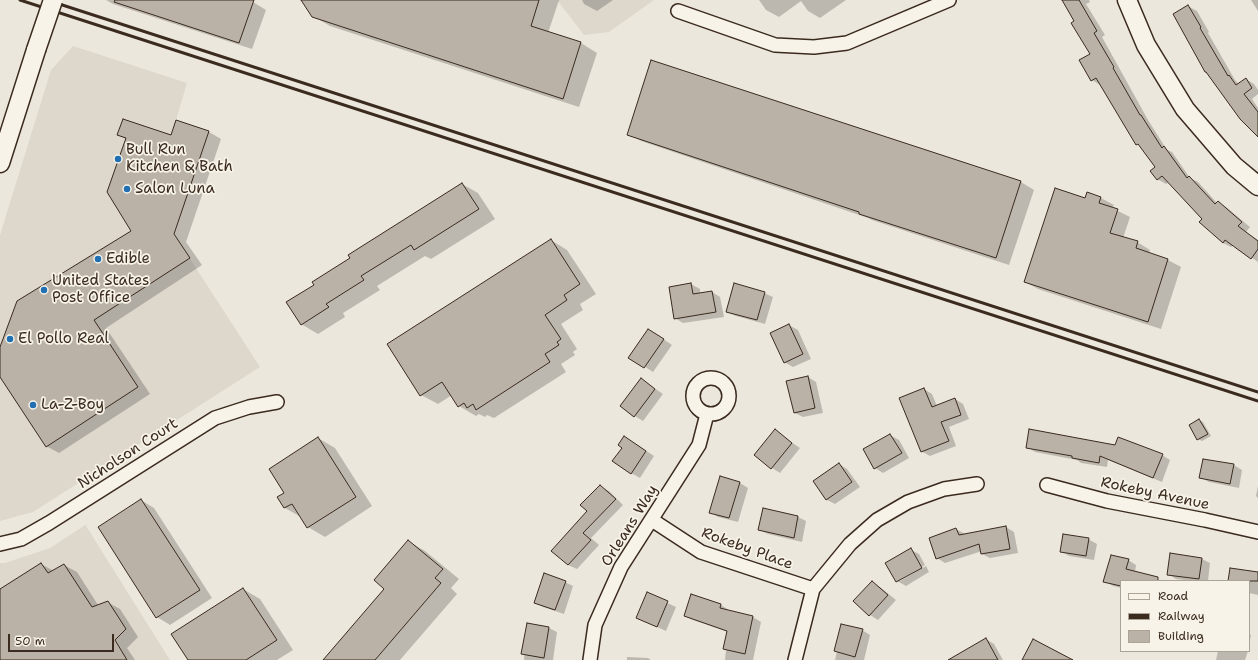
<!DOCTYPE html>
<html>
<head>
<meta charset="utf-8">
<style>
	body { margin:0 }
	#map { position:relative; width:1258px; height:660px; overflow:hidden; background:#ece7dc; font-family:"Shantell Sans",sans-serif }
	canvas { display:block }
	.legend { position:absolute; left:1120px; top:580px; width:130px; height:72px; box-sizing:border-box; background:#f7f3e8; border:1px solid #aca397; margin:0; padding:5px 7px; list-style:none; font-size:12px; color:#3b2a1e }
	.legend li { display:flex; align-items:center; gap:8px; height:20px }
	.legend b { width:20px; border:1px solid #aca397 }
	.scale { position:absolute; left:8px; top:634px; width:106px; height:18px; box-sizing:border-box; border:2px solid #3b2a1e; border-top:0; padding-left:5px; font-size:12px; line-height:14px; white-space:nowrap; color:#3b2a1e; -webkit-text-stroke:3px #f7f3e8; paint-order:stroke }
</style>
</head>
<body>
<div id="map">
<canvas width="1258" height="660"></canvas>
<ul class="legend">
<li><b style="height:5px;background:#f7f3e8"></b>Road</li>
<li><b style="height:5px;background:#3b2a1e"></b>Railway</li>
<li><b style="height:11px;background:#bab2a7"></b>Building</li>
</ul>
<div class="scale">50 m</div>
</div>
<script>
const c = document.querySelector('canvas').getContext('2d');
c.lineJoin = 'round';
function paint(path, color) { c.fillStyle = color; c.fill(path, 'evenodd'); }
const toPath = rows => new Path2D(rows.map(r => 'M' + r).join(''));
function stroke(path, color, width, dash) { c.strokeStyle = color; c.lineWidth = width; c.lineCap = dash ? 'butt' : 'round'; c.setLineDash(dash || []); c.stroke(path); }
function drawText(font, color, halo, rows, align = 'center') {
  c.font = font + ' "Shantell Sans",sans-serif'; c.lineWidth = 3.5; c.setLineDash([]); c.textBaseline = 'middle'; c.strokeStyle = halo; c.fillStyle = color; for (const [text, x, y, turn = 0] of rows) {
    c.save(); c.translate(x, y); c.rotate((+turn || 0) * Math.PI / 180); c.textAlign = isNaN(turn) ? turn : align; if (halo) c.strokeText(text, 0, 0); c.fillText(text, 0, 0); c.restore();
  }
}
const built = toPath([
	[557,0,654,0,609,32,584,35],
	[73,46,187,83,176,120,209,131,174,234,260,367,33,512,0,521,0,235,51,70],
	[87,524,86,526,170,660,0,660,0,563,5,563,50,548]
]);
const shadow = toPath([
	[106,0,246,0,253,2,266,10,252,49,113,4],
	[302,0,559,0,548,33,581,43,597,53,579,107,330,26,313,16],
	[582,0,613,0,597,11,584,4],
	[759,0,846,0,820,18,808,11,801,1,779,17,766,10],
	[1064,0,1089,0,1090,2,1086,4,1105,35,1102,37,1148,120,1167,150,1172,152,1190,178,1198,182,1217,203,1218,202,1226,207,1250,227,1246,232,1258,240,1258,262,1234,245,1231,247,1223,243,1169,182,1166,184,1157,179,1156,168,1141,147,1137,144,1100,85,1092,80,1091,55],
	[1251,0,1258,0,1258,11],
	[1188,6,1197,11,1209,32,1208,33,1235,80,1239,84,1246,79,1254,84,1258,90,1258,94,1252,99,1258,108,1258,135,1241,119],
	[652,62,1021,182,1034,190,1009,265,872,220,868,218,641,141,628,134],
	[177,121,209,132,221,139,186,242,202,265,106,328,150,394,59,453,46,446,0,375,0,350,133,232,126,139,119,135,172,136],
	[462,184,478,193,495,219,431,259,425,256,377,286,380,290,343,313,345,317,318,334,301,324,315,286],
	[1088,193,1101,198,1114,205,1112,208,1130,217,1123,238,1137,242,1150,250,1149,253,1168,260,1181,267,1161,329,1038,289,1025,282,1086,199],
	[551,240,567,250,596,294,580,304,583,310,561,324,577,349,573,352,575,355,561,364,566,372,494,418,487,415,485,417,479,414,476,416,459,406,452,395,438,404,421,395],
	[691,284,700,289,700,294,712,292,720,297,724,317,683,323,675,318,670,287],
	[764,293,773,297,765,324,736,316,727,312],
	[789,325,798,330,811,359,793,367,784,362],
	[657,335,672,345,653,372,630,357],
	[808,377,816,382,823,413,803,417,795,413],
	[641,379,663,394,643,421,635,416],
	[924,389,932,394,937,406,955,399,963,404,969,419,949,427,956,446,930,456,921,451],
	[1199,420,1203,422,1211,436,1202,441,1198,439,1190,425],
	[775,431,800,448,780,473,772,468,755,455],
	[890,435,899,440,909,458,883,473,875,468],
	[318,438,335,448,372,506,325,537,308,527,301,517,285,508,279,498,285,493],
	[633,442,654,456,640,478,631,473,623,447],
	[1027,447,1162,455,1170,460,1162,482,1108,460,1107,467,1081,463,1077,460,1035,452],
	[1204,460,1234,465,1242,470,1239,488,1209,482,1201,478],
	[839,464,847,469,860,487,835,504,827,500,814,481],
	[740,483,748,488,738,522,718,517,710,512],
	[600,486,609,491,623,505,591,538,599,545,577,569,568,565,588,511],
	[1258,486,1258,498,1256,496],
	[141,500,154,508,212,598,170,625,157,617,99,527],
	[763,509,798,517,806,521,802,542,768,534,759,530],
	[1006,527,1014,532,1018,553,990,558,982,554,982,551,945,563,937,558,956,529,965,534],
	[1088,539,1097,544,1094,560,1069,556,1061,551],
	[408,541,425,551,459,579,451,588,457,594,400,660,324,660,385,588],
	[911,550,919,554,925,565,900,579,900,581,926,566,929,572,906,586,897,581],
	[1171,554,1202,559,1210,563,1208,581,1192,581,1176,579,1168,574],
	[1128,560,1136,565,1135,572,1151,576,1159,581,1121,581,1121,588,1113,586,1104,581],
	[41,564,54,571,64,565,77,572,98,605,107,602,120,609,138,637,127,648,135,660,0,660,0,590],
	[1258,573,1258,595,1249,593,1249,581,1229,581],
	[565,582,573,586,564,614,543,607,535,602],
	[872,582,880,587,896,600,878,620,870,615,855,601],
	[243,589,260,599,293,650,277,660,189,660],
	[648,594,676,607,666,631,637,618],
	[721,605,729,610,728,611,753,617,761,622,753,660,725,660,726,650,724,649,728,632,693,620,685,616],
	[527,624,549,628,557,632,553,660,524,660],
	[862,630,870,635,864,660,835,660,837,651],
	[1249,634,1251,635,1249,645],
	[986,639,994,644,1003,660,950,660],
	[1218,651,1248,651,1245,660,1216,660],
	[627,657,648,658,651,660,627,660]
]);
const building = toPath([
	[115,0,254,0,239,43,114,2,115,0],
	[301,0,539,0,531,26,581,42,563,99,312,17,301,0],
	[1062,0,1079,0,1097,31,1094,33,1114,67,1113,68,1140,115,1141,115,1162,148,1164,146,1187,178,1189,176,1215,204,1218,201,1242,222,1238,226,1258,241,1258,249,1251,259,1225,240,1223,243,1199,222,1202,219,1162,176,1157,180,1150,171,1155,167,1138,144,1136,145,1096,78,1091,81,1079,60,1090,54,1071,23,1074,21,1062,0],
	[1188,5,1201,27,1200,28,1228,76,1229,75,1236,85,1246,78,1252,88,1244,94,1258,112,1258,137,1240,119,1206,72,1205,72,1173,14,1188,5],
	[651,60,1021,181,996,258,859,214,859,212,627,135,651,60],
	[123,119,171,135,176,120,209,131,174,234,190,258,94,320,138,387,46,447,0,377,0,347,17,301,131,231,107,192,126,138,117,135,123,119],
	[462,183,479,209,414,250,411,245,361,276,364,280,326,304,329,307,301,325,286,302,314,285,312,282,350,258,348,255,462,183],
	[1055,188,1085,198,1087,192,1101,197,1099,203,1118,209,1110,233,1138,241,1136,248,1168,259,1148,322,1024,282,1055,188],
	[551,239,580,284,564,295,567,300,545,315,561,339,557,342,559,345,545,354,550,362,476,410,473,404,467,408,464,403,458,407,442,382,420,396,387,344,551,239],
	[691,283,693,294,712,291,716,312,674,319,669,287,691,283],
	[734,283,765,292,757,320,726,312,734,283],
	[789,324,803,354,784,363,770,333,789,324],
	[648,329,664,339,644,368,628,358,648,329],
	[808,376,815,408,794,413,786,381,808,376],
	[641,378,655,389,634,417,620,406,641,378],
	[924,388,932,407,955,398,961,415,941,422,949,441,921,452,899,398,924,388],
	[1199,419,1208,434,1197,440,1189,425,1199,419],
	[775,429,792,443,771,469,754,455,775,429],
	[1029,429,1115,445,1118,437,1163,454,1153,478,1100,456,1099,463,1072,458,1072,456,1026,448,1029,429],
	[890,434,902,453,874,469,863,449,890,434],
	[624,436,646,451,631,474,612,461,622,448,618,445,624,436],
	[318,437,356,497,307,528,292,504,284,508,277,497,284,493,269,469,318,437],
	[1203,459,1234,464,1230,484,1199,478,1203,459],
	[839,463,852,482,826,500,813,481,839,463],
	[720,476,740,482,729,518,709,513,720,476],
	[600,485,616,499,583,533,591,540,568,565,551,551,587,511,580,505,600,485],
	[141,499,200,590,156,618,98,527,141,499],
	[763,508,798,516,794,538,758,530,763,508],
	[1006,526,1010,549,981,554,979,544,936,559,929,538,956,528,959,535,1006,526],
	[1063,534,1089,538,1086,556,1060,552,1063,534],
	[408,540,443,569,435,578,441,583,375,660,323,660,384,589,374,580,408,540],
	[911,548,922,568,896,582,885,563,911,548],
	[1170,553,1202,558,1199,579,1167,575,1170,553],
	[1111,555,1129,559,1126,569,1158,577,1158,581,1121,581,1121,586,1103,582,1111,555],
	[41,563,48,573,64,564,92,607,108,601,126,629,115,640,127,660,0,660,0,589,41,563],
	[1230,568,1258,572,1258,581,1228,581,1230,568],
	[544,573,566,581,555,610,534,603,544,573],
	[872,581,888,595,869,616,853,601,872,581],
	[243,588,277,640,246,660,188,660,171,634,243,588],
	[647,592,668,601,657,627,636,618,647,592],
	[691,594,721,604,720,608,753,616,745,654,723,649,727,631,684,616,691,594],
	[527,623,549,627,544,658,521,654,527,623],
	[841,624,863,629,855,657,834,651,841,624],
	[986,638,998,660,948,660,986,638],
	[1033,639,1073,660,1022,660,1033,639]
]);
const street = toPath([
	[678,11,775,45,814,47,847,43,949,0],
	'693 396a18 18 0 1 1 36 0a18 18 0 1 1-36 0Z',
	[1047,485,1107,501,1205,520,1258,532],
	[652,520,701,552,813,589],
	[0,544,21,539,49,523,215,418,249,407,277,402],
	[590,660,595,625,621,567,699,445,707,414],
	[795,660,813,589,850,544,877,520,908,502,944,489,977,484]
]);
const secondary = toPath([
	[1127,0,1146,45,1185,109,1234,166,1258,186],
	[0,163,36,50]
]);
const rail = toPath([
	[20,0,1258,401],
	[47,0,1258,392]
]);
const secondaryBridge = toPath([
	[36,50,53,0]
]);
const markers = [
	[118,159,4,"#1f6fb2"],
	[127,189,4,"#1f6fb2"],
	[98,259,4,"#1f6fb2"],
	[44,290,4,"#1f6fb2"],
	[10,339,4,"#1f6fb2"],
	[33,405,4,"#1f6fb2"]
];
const poiNames = [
	["Bull Run",126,150],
	["Kitchen & Bath",126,167],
	["Salon Luna",135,189],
	["Edible",106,259],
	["United States",52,281],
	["Post Office",52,298],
	["El Pollo Real",18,339],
	["La-Z-Boy",41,405]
];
const streetNames = [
	["Nicholson Court",128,454,-33],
	["Rokeby Avenue",1155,494,12],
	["Orleans Way",630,526,-58],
	["Rokeby Place",747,549,20]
];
paint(built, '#ddd7cc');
paint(shadow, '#0003');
paint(building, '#bab2a7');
stroke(building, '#3b2a1e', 1);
stroke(street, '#3b2a1e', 16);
stroke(secondary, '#3b2a1e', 21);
stroke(street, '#f7f3e8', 13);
stroke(secondary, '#f7f3e8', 18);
stroke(rail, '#3b2a1e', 3);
stroke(secondaryBridge, '#3b2a1e', 21, []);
stroke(secondaryBridge, '#f7f3e8', 18);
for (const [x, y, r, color] of markers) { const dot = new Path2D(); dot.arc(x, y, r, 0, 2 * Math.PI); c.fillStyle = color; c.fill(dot); stroke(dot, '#f7f3e8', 1.5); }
drawText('15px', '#3b2a1e', '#f7f3e8', poiNames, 'left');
drawText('15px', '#3b2a1e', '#f7f3e8', streetNames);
</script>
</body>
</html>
